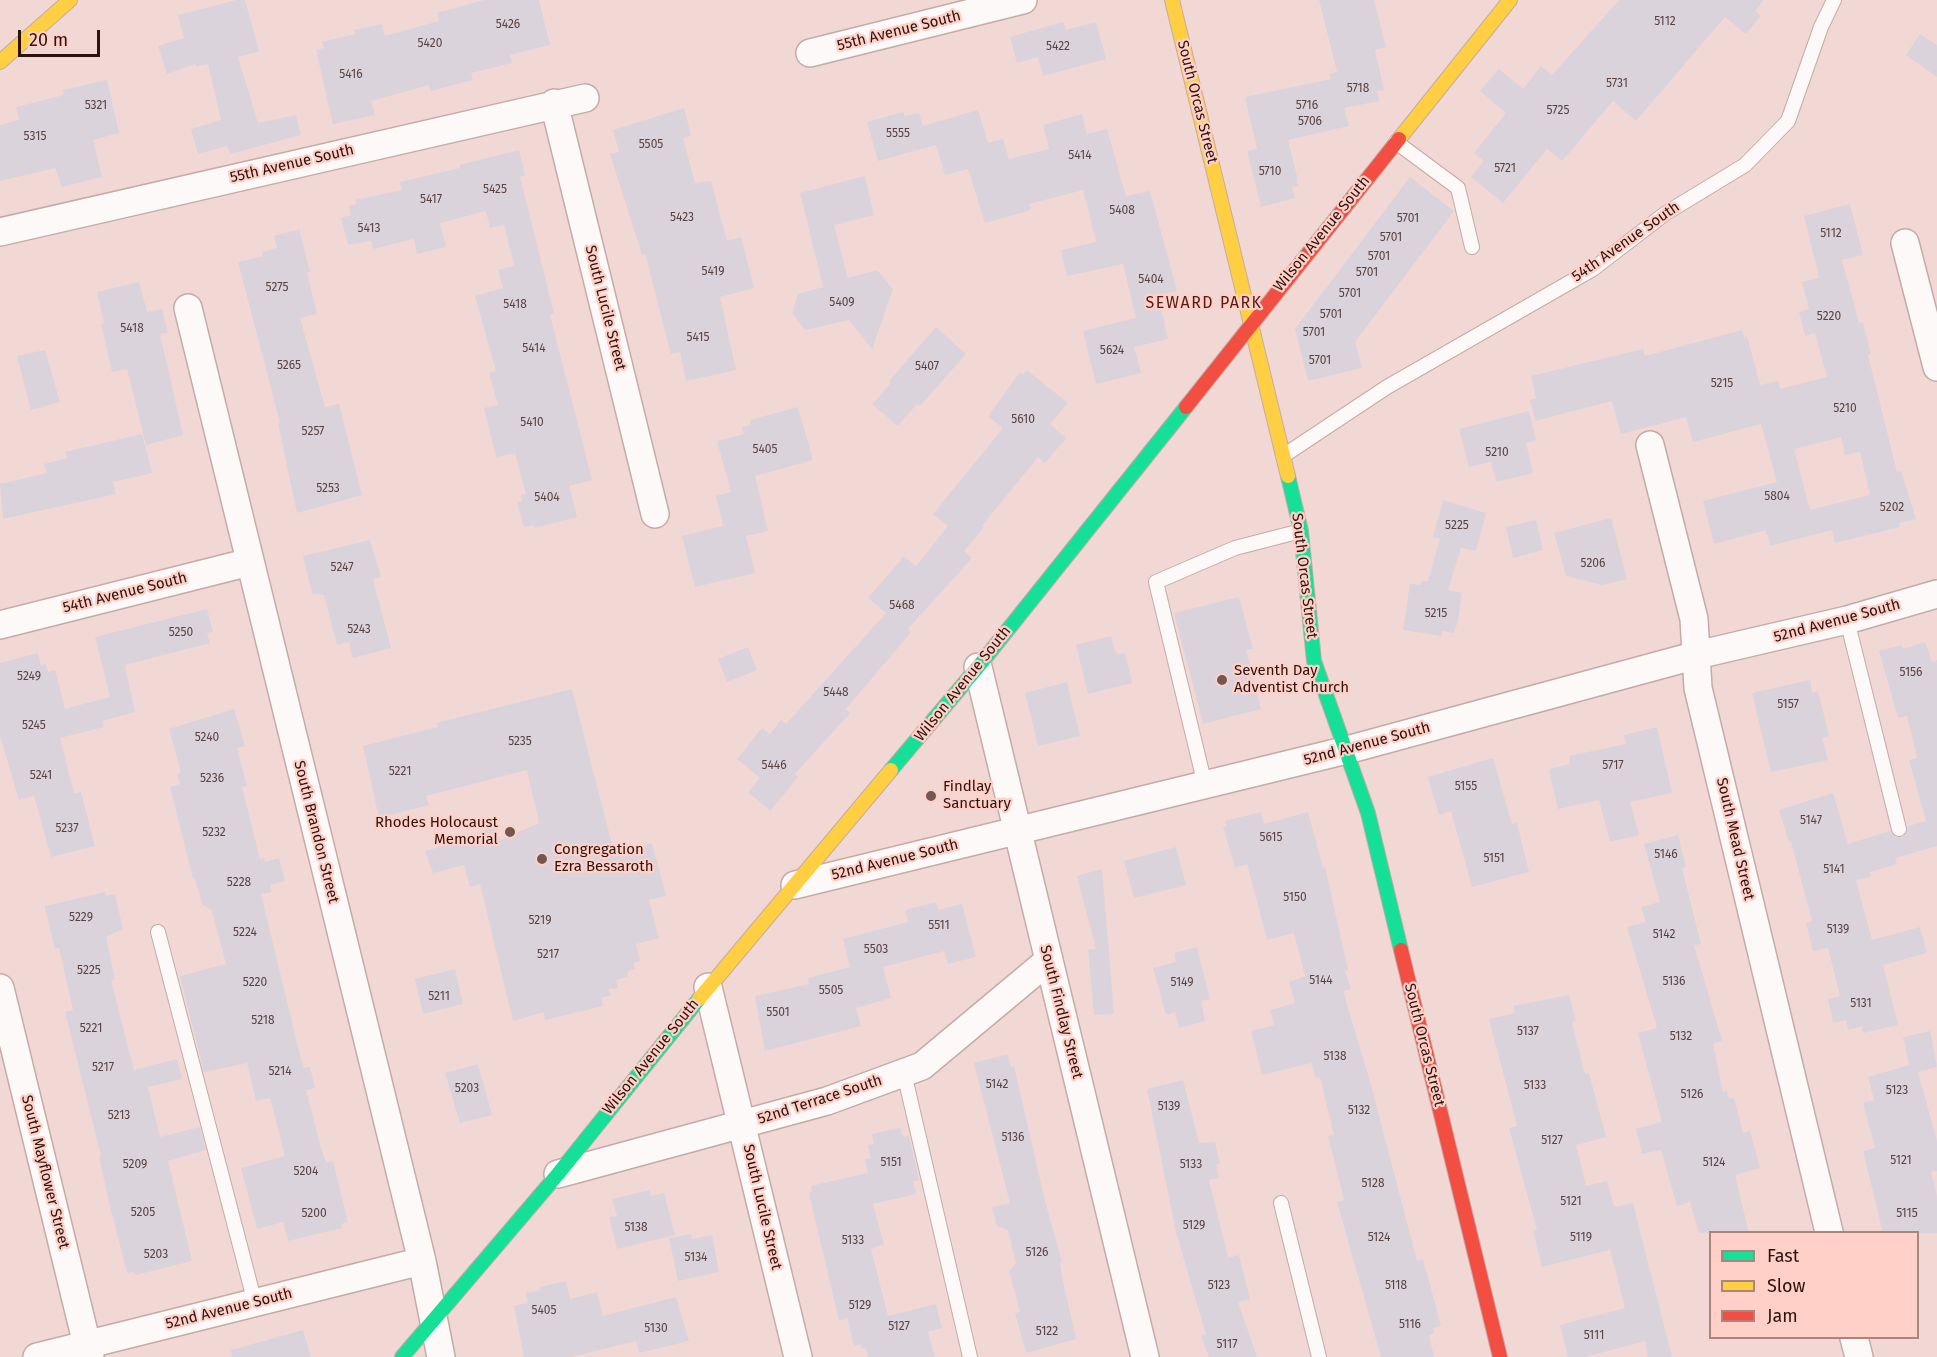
<!DOCTYPE html>
<html>
<head>
<meta charset="utf-8">
<style>
	body { margin:0 }
	#map { position:relative; width:1937px; height:1357px; overflow:hidden; background:#f1d8d4; font-family:"Fira Sans",sans-serif }
	canvas { display:block }
	.legend { position:absolute; left:1709px; top:1231px; width:210px; height:108px; box-sizing:border-box; background:#fed0c7; border:2px solid #aa847d; margin:0; padding:8px 10px; list-style:none; font-size:18px; color:#2d120e }
	.legend li { display:flex; align-items:center; gap:12px; height:30px }
	.legend b { width:30px; border:2px solid #aa847d }
	.scale { position:absolute; left:18px; top:30px; width:82px; height:27px; box-sizing:border-box; border:3px solid #2d120e; border-top:0; padding-left:8px; font-size:18px; line-height:21px; white-space:nowrap; color:#2d120e; -webkit-text-stroke:4px #fed0c7; paint-order:stroke }
</style>
</head>
<body>
<div id="map">
<canvas width="1937" height="1357"></canvas>
<ul class="legend">
<li><b style="height:8px;background:#16e098"></b>Fast</li>
<li><b style="height:8px;background:#ffcf43"></b>Slow</li>
<li><b style="height:8px;background:#f24e42"></b>Jam</li>
</ul>
<div class="scale">20 m</div>
</div>
<script>
const c = document.querySelector('canvas').getContext('2d');
c.lineJoin = 'round';
function paint(path, color) { c.fillStyle = color; c.fill(path, 'evenodd'); }
const toPath = rows => new Path2D(rows.map(r => 'M' + r).join(''));
function stroke(path, color, width, dash) { c.strokeStyle = color; c.lineWidth = width; c.lineCap = dash ? 'butt' : 'round'; c.setLineDash(dash || []); c.stroke(path); }
function drawText(font, color, halo, rows, align = 'center') {
  c.font = font + ' "Fira Sans",sans-serif'; c.lineWidth = 4.5; c.setLineDash([]); c.textBaseline = 'middle'; c.strokeStyle = halo; c.fillStyle = color; for (const [text, x, y, turn = 0] of rows) {
    c.save(); c.translate(x, y); c.rotate((+turn || 0) * Math.PI / 180); c.textAlign = isNaN(turn) ? turn : align; if (halo) c.strokeText(text, 0, 0); c.fillText(text, 0, 0); c.restore();
  }
}
const building = toPath([
	[237,0,245,0,259,51,238,57,258,123,296,115,301,135,230,154,227,146,198,154,191,129,221,120,208,64,196,67,195,64,167,74,158,46,184,38,178,15],
	[484,0,539,0,550,45,510,55,512,63,471,73,473,80,431,91,429,85,371,101,375,115,333,124,316,50,324,48,322,42,355,34,354,30,382,24,385,36,439,21,437,13],
	[1319,0,1374,0,1386,47,1375,50,1384,90,1377,91,1379,101,1344,108,1349,126,1288,140,1297,176,1298,186,1292,187,1295,198,1261,207,1247,151,1257,149,1245,97,1331,79,1329,74,1337,72],
	[1619,0,1764,0,1755,11,1761,16,1746,34,1725,17,1636,121,1613,101,1562,161,1547,149,1503,203,1471,177,1484,161,1474,153,1506,113,1480,91,1499,69,1523,89,1541,66,1552,75],
	[1063,22,1066,30,1096,22,1106,59,1043,76,1038,57,1017,63,1010,37],
	[1920,34,1937,45,1937,77,1906,55],
	[107,80,119,133,93,140,102,177,62,187,55,168,0,181,0,125,19,120,16,107,64,95,63,90],
	[684,108,691,135,683,138,695,183,711,181,727,241,741,237,754,288,720,297,736,370,686,381,680,352,671,354,645,254,642,255,610,154,619,152,613,130],
	[978,110,988,143,1003,139,1009,159,1049,149,1043,125,1082,114,1087,134,1107,129,1126,196,1150,191,1177,291,1158,295,1168,339,1134,347,1141,373,1096,384,1083,331,1136,318,1123,264,1067,276,1061,250,1096,242,1083,190,1029,204,1031,210,985,223,968,169,945,175,936,145,878,161,867,122,903,112,905,116,919,113,923,126],
	[519,150,525,175,520,177,554,314,550,315,592,480,569,486,577,517,534,528,534,525,524,527,517,503,522,501,521,495,526,494,515,453,496,457,484,408,498,405,489,373,496,371,475,296,503,288,498,270,514,266,504,225,490,228,486,211,440,223,446,247,417,254,414,239,373,249,371,241,348,245,341,218,351,215,349,206,356,204,355,200,402,190,400,182,460,168,460,165],
	[865,176,874,215,834,225,848,278,877,270,893,289,872,349,849,320,805,330,792,313,798,294,823,287,800,193],
	[1410,177,1454,211,1355,342,1362,368,1308,381,1295,329],
	[1850,204,1863,255,1842,260,1859,323,1863,322,1871,354,1868,355,1897,472,1901,471,1916,519,1899,523,1900,527,1835,543,1832,530,1770,546,1766,530,1714,544,1703,501,1777,482,1761,424,1693,442,1686,417,1621,434,1612,401,1535,421,1530,400,1536,398,1531,376,1643,349,1645,356,1742,330,1744,337,1747,336,1760,385,1778,381,1780,389,1827,377,1815,333,1805,336,1799,312,1809,309,1802,282,1819,278,1804,216],
	[1841,437,1845,455,1860,452,1870,495,1810,510,1794,449],
	[299,229,310,272,307,273,317,314,300,318,325,407,339,404,362,495,297,513,278,423,280,423,238,262,263,256,262,252,277,248,274,236],
	[139,282,147,312,162,309,168,333,160,334,183,435,146,445,127,369,112,372,101,324,104,323,97,292],
	[936,327,966,354,920,406,917,404,898,426,872,404,891,383,889,381],
	[45,350,60,402,31,410,17,356],
	[1027,370,1068,403,1050,424,1066,438,1045,463,1038,457,982,526,984,527,964,551,972,558,908,629,911,632,846,709,850,713,795,774,798,777,770,811,748,792,760,778,737,759,762,728,770,734,781,720,786,724,886,613,868,598,904,556,916,566,948,526,933,514,1003,428,988,416,1020,372,1023,375],
	[798,407,813,460,755,476,768,531,746,536,755,573,695,587,682,536,723,526,716,496,731,492,717,441,744,434,742,427,751,425,750,420],
	[1529,411,1536,440,1526,443,1533,473,1496,482,1491,462,1469,467,1459,429],
	[142,434,152,473,113,482,116,494,3,519,0,484,47,473,44,464,67,458,65,452],
	[1443,500,1486,513,1476,551,1461,548,1448,590,1462,593,1458,621,1454,633,1442,631,1442,636,1403,630,1410,584,1421,585,1422,581,1428,581,1440,539,1433,537],
	[1611,518,1627,579,1602,585,1566,576,1554,533],
	[1536,520,1543,550,1513,558,1506,527],
	[370,540,381,577,373,579,391,648,353,658,349,642,337,645,324,595,312,594,303,556],
	[1239,597,1253,649,1246,650,1261,709,1203,724,1174,613],
	[207,609,213,632,207,633,210,643,125,665,135,712,102,721,104,727,60,738,74,794,81,792,95,846,51,857,34,796,19,800,0,736,0,663,38,653,41,665,46,664,48,672,55,670,65,709,110,697,95,637],
	[1111,636,1115,651,1118,654,1125,653,1132,683,1088,694,1076,645],
	[1925,642,1932,662,1937,660,1937,846,1895,858,1897,864,1870,872,1871,877,1856,880,1872,940,1920,927,1927,953,1883,965,1898,1025,1863,1033,1862,1026,1848,1030,1846,1020,1833,1023,1828,999,1840,996,1828,948,1813,951,1806,923,1812,921,1791,842,1789,843,1779,810,1833,793,1848,844,1890,831,1896,837,1902,838,1907,832,1908,826,1926,821,1909,760,1917,758,1907,716,1898,718,1879,651,1902,645,1903,649],
	[748,647,757,670,727,682,718,659],
	[1810,680,1812,692,1818,691,1829,736,1822,738,1828,760,1771,772,1752,693],
	[1067,682,1080,736,1038,746,1025,693],
	[572,689,614,852,652,843,666,896,649,900,659,938,636,944,640,961,633,963,635,969,627,972,628,977,616,980,618,988,608,989,611,995,601,998,603,1006,545,1020,544,1012,513,1021,480,884,470,887,464,865,433,873,425,851,454,843,494,826,501,840,539,823,527,770,426,796,429,805,379,818,363,746,438,727,436,723],
	[234,709,245,746,237,748,247,786,242,787,260,859,264,858,265,862,279,858,285,881,270,885,272,892,261,894,299,1051,304,1068,310,1067,315,1088,306,1090,321,1149,326,1162,333,1161,348,1222,341,1224,342,1228,288,1241,283,1222,257,1229,241,1168,285,1156,270,1098,256,1101,247,1063,204,1072,180,976,226,964,212,911,202,904,195,879,193,879,170,787,180,784,177,774,181,773,169,729],
	[1657,727,1672,793,1630,802,1639,835,1610,842,1599,800,1558,809,1549,769,1570,764,1569,756,1626,744,1624,735],
	[1493,758,1512,824,1517,823,1529,872,1472,887,1451,811,1439,815,1428,777],
	[1261,812,1264,824,1308,812,1323,868,1325,867,1348,970,1345,971,1351,989,1343,991,1371,1085,1417,1261,1423,1259,1441,1326,1433,1328,1434,1334,1429,1335,1434,1357,1381,1357,1337,1202,1344,1200,1328,1136,1334,1135,1320,1077,1316,1078,1311,1063,1262,1075,1251,1031,1274,1025,1270,1010,1295,1003,1289,982,1305,976,1294,933,1267,940,1247,864,1235,868,1223,827,1227,827,1225,821],
	[1678,835,1686,867,1682,868,1701,944,1694,945,1722,1041,1713,1044,1723,1092,1727,1091,1729,1099,1734,1098,1743,1133,1750,1131,1760,1168,1735,1175,1749,1233,1699,1233,1690,1202,1677,1206,1661,1150,1642,1154,1636,1129,1662,1122,1638,1033,1657,1028,1627,927,1646,922,1641,907,1660,902,1644,844],
	[1176,847,1186,885,1134,898,1124,861],
	[1102,869,1114,1014,1094,1015,1088,950,1096,949,1077,876],
	[105,892,106,896,115,894,123,929,106,937,115,979,111,980,134,1070,177,1059,182,1079,148,1087,160,1137,200,1127,206,1150,168,1161,192,1261,136,1275,134,1272,127,1273,109,1202,99,1157,101,1156,65,1012,73,1010,59,948,55,949,45,909,45,906],
	[936,902,938,910,962,904,976,957,948,964,944,951,883,967,891,998,856,1008,861,1026,765,1051,755,996,809,984,808,978,850,967,843,939,908,922,905,910],
	[1197,947,1210,999,1201,1001,1205,1021,1179,1028,1175,1012,1166,1015,1153,968,1176,962,1174,953],
	[455,969,463,1004,423,1014,415,979],
	[1569,995,1576,1021,1572,1022,1585,1074,1589,1073,1606,1137,1576,1145,1586,1186,1607,1181,1614,1207,1633,1203,1672,1357,1648,1357,1645,1341,1585,1357,1568,1357,1560,1325,1625,1308,1610,1250,1542,1267,1533,1231,1537,1230,1509,1128,1517,1126,1489,1019,1515,1013,1513,1006],
	[1930,1031,1937,1067,1918,1072,1937,1141,1937,1171,1931,1172,1937,1196,1937,1233,1883,1233,1863,1151,1875,1148,1863,1103,1874,1100,1868,1077,1909,1065,1903,1037],
	[1008,1054,1011,1067,1014,1066,1045,1201,1062,1262,1060,1263,1062,1277,1076,1339,1026,1353,1015,1313,1020,1312,1009,1271,1016,1263,1008,1230,997,1226,992,1207,1010,1203,974,1063],
	[478,1064,492,1115,460,1123,445,1073],
	[1183,1080,1199,1143,1215,1142,1220,1164,1216,1165,1219,1178,1209,1180,1228,1258,1239,1255,1250,1299,1238,1302,1257,1357,1209,1357,1201,1336,1206,1335,1176,1232,1147,1089],
	[900,1128,903,1137,909,1135,919,1180,913,1181,916,1194,873,1204,884,1244,871,1249,888,1316,936,1304,942,1328,928,1332,935,1357,868,1357,866,1348,862,1349,861,1344,854,1346,847,1318,839,1321,809,1193,812,1192,811,1186,868,1173,865,1159,871,1158,868,1145,874,1144,872,1134],
	[650,1190,651,1196,664,1193,675,1235,617,1249,609,1217,617,1216,612,1199],
	[691,1234,692,1239,712,1235,719,1272,678,1281,669,1238],
	[566,1281,570,1299,597,1292,603,1316,676,1297,689,1341,639,1353,636,1341,571,1357,524,1357,514,1306,528,1303,526,1293,541,1290,540,1287],
	[303,1330,311,1357,232,1357,231,1350]
]);
const lane = toPath([
	[1396,142,1458,188,1472,247],
	[1283,456,1387,387,1593,269,1666,213,1745,165,1788,121,1821,27,1834,0],
	[1847,620,1899,829],
	[1205,785,1156,582,1235,548,1301,531],
	[158,932,255,1303],
	[904,1073,970,1357],
	[1281,1203,1319,1357]
]);
const street = toPath([
	[810,53,1023,0],
	[554,103,655,514],
	[0,232,585,98],
	[1905,243,1937,367],
	[188,308,422,1261,441,1357],
	[1650,445,1694,619,1698,688,1829,1232],
	[0,625,250,562],
	[978,667,1145,1357],
	[795,885,1347,750,1697,655,1847,620,1937,594],
	[708,987,798,1357],
	[0,988,90,1357],
	[558,1174,827,1101,922,1066,1049,960],
	[1854,1338,1859,1357],
	[37,1357,422,1261]
]);
const fast = toPath([
	[1288,476,1301,531,1314,661,1368,813,1401,950],
	[891,770,978,667,1186,407],
	[402,1357,558,1174,699,999]
]);
const slow = toPath([
	[1172,0,1288,476],
	[0,62,70,0],
	[1399,139,1510,0],
	[699,999,891,770]
]);
const jam = toPath([
	[1186,407,1399,139],
	[1401,950,1500,1357]
]);
const markers = [
	[1222,680,6,"#725753"],
	[931,796,6,"#725753"],
	[510,832,6,"#725753"],
	[542,859,6,"#725753"]
];
const numberNames = [
	["5112",1665,22],
	["5426",508,25],
	["5420",430,44],
	["5422",1058,47],
	["5416",351,75],
	["5731",1617,84],
	["5718",1358,89],
	["5321",96,106],
	["5716",1307,106],
	["5725",1558,111],
	["5706",1310,122],
	["5555",898,134],
	["5315",35,137],
	["5505",651,145],
	["5414",1080,156],
	["5721",1505,169],
	["5710",1270,172],
	["5425",495,190],
	["5417",431,200],
	["5408",1122,211],
	["5423",682,218],
	["5701",1408,219],
	["5413",369,229],
	["5112",1831,234],
	["5701",1391,238],
	["5701",1379,257],
	["5419",713,272],
	["5701",1367,273],
	["5404",1151,280],
	["5275",277,288],
	["5701",1350,294],
	["5409",842,303],
	["5418",515,305],
	["5701",1331,315],
	["5220",1829,317],
	["5418",132,329],
	["5701",1314,333],
	["5415",698,338],
	["5414",534,349],
	["5624",1112,351],
	["5701",1320,361],
	["5265",289,366],
	["5407",927,367],
	["5215",1722,384],
	["5210",1845,409],
	["5610",1023,420],
	["5410",532,423],
	["5257",313,432],
	["5405",765,450],
	["5210",1497,453],
	["5253",328,489],
	["5804",1777,497],
	["5404",547,498],
	["5202",1892,508],
	["5225",1457,526],
	["5206",1593,564],
	["5247",342,568],
	["5468",902,606],
	["5215",1436,614],
	["5243",359,630],
	["5250",181,633],
	["5156",1911,673],
	["5249",29,677],
	["5448",836,693],
	["5157",1788,705],
	["5245",34,726],
	["5240",207,738],
	["5235",520,742],
	["5446",774,766],
	["5717",1613,766],
	["5221",400,772],
	["5241",41,776],
	["5236",212,779],
	["5155",1466,787],
	["5147",1811,821],
	["5237",67,829],
	["5232",214,833],
	["5615",1271,838],
	["5146",1666,855],
	["5151",1494,859],
	["5141",1834,870],
	["5228",239,883],
	["5150",1295,898],
	["5229",81,918],
	["5219",540,921],
	["5511",939,926],
	["5139",1838,930],
	["5224",245,933],
	["5142",1664,935],
	["5503",876,950],
	["5217",548,955],
	["5225",89,971],
	["5144",1321,981],
	["5136",1674,982],
	["5220",255,983],
	["5149",1182,983],
	["5505",831,991],
	["5211",439,997],
	["5131",1861,1004],
	["5501",778,1013],
	["5218",263,1021],
	["5221",91,1029],
	["5137",1528,1032],
	["5132",1681,1037],
	["5138",1335,1057],
	["5217",103,1068],
	["5214",280,1072],
	["5142",997,1085],
	["5133",1535,1086],
	["5203",467,1089],
	["5123",1897,1091],
	["5126",1692,1095],
	["5139",1169,1107],
	["5132",1359,1111],
	["5213",119,1116],
	["5136",1013,1138],
	["5127",1552,1141],
	["5121",1901,1161],
	["5151",891,1163],
	["5124",1714,1163],
	["5209",135,1165],
	["5133",1191,1165],
	["5204",306,1172],
	["5128",1373,1184],
	["5121",1571,1202],
	["5205",143,1213],
	["5200",314,1214],
	["5115",1907,1214],
	["5129",1194,1226],
	["5138",636,1228],
	["5124",1379,1238],
	["5119",1581,1238],
	["5133",853,1241],
	["5126",1037,1253],
	["5203",156,1255],
	["5134",696,1258],
	["5123",1219,1286],
	["5118",1396,1286],
	["5129",860,1306],
	["5405",544,1311],
	["5116",1410,1325],
	["5127",899,1327],
	["5130",656,1329],
	["5122",1047,1332],
	["5111",1594,1336],
	["5117",1227,1345]
];
const streetNames = [
	["55th Avenue South",899,31,-14],
	["South Orcas Street",1197,102,76],
	["55th Avenue South",292,164,-13],
	["Wilson Avenue South",1322,234,-51],
	["54th Avenue South",1626,242,-35],
	["South Lucile Street",605,308,76],
	["South Orcas Street",1304,576,83],
	["54th Avenue South",125,593,-14],
	["52nd Avenue South",1837,621,-15],
	["Wilson Avenue South",963,684,-51],
	["52nd Avenue South",1367,744,-15],
	["South Brandon Street",316,832,76],
	["South Mead Street",1735,839,77],
	["52nd Avenue South",895,860,-14],
	["South Findlay Street",1061,1012,76],
	["South Orcas Street",1424,1045,76],
	["Wilson Avenue South",651,1057,-51],
	["52nd Terrace South",820,1100,-18],
	["South Mayflower Street",45,1172,76],
	["South Lucile Street",762,1207,77],
	["52nd Avenue South",229,1309,-14]
];
const poiNames = [
	["Seventh Day",1234,671],
	["Adventist Church",1234,688],
	["Findlay",943,787],
	["Sanctuary",943,804],
	["Rhodes Holocaust",498,823,"right"],
	["Memorial",498,840,"right"],
	["Congregation",554,850],
	["Ezra Bessaroth",554,867]
];
const neighbourhoodNames = [
	["SEWARD PARK",1204,304]
];
paint(building, '#dbd3db');
stroke(lane, '#c4aba7', 16);
stroke(street, '#c4aba7', 30);
stroke(fast, '#c4aba7', 16);
stroke(slow, '#c4aba7', 16);
stroke(jam, '#c4aba7', 16);
stroke(lane, '#fdf9f9', 14);
stroke(street, '#fdf9f9', 27);
stroke(fast, '#16e098', 14);
stroke(slow, '#ffcf43', 14);
stroke(jam, '#f24e42', 14);
for (const [x, y, r, color] of markers) { const dot = new Path2D(); dot.arc(x, y, r, 0, 2 * Math.PI); c.fillStyle = color; c.fill(dot); stroke(dot, '#fed0c7', 2); }
drawText('12px', '#584241', null, numberNames);
drawText('15px', '#2d120e', '#fed0c7', streetNames);
drawText('15px', '#2d120e', '#fed0c7', poiNames, 'left');
c.letterSpacing = '1.5px';
drawText('16px', '#561913', '#fed0c7', neighbourhoodNames);
c.letterSpacing = '0px';
</script>
</body>
</html>
